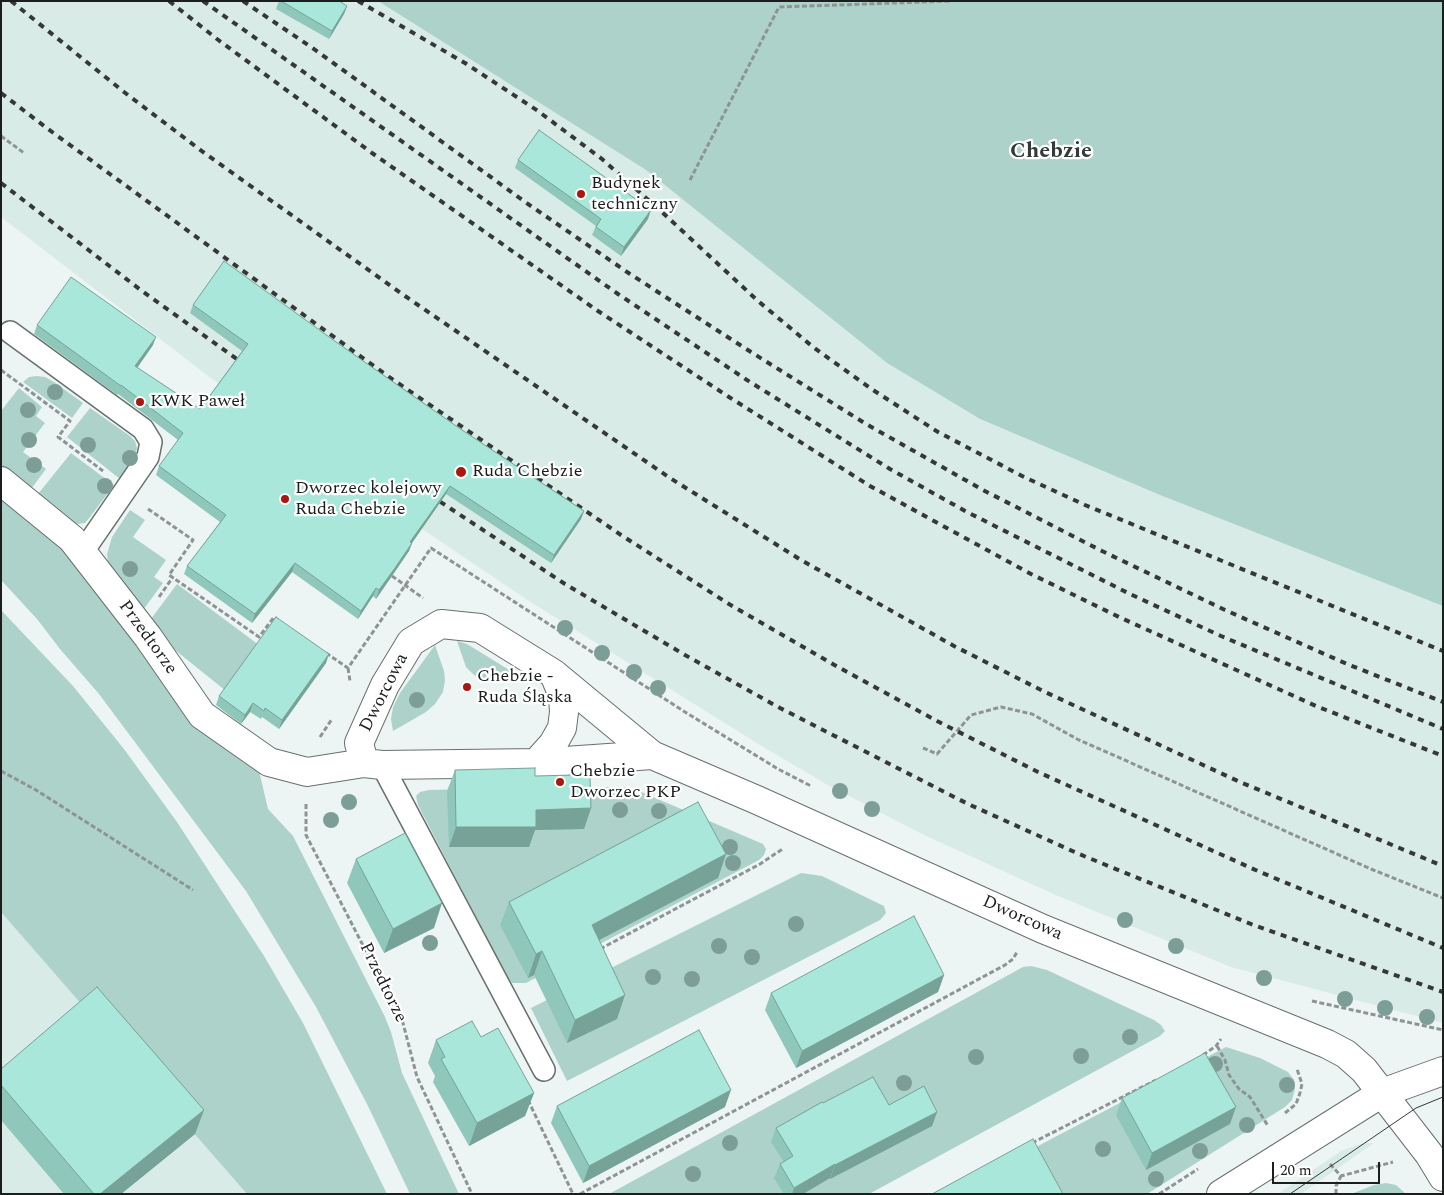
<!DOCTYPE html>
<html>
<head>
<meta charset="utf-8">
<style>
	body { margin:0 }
	#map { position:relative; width:1444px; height:1195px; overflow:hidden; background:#ecf5f3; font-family:Spectral,serif }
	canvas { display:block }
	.frame { position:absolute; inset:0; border:2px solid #1b1e1d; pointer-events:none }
	.scale { position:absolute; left:1272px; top:1162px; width:108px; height:22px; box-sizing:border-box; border:2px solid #1b1e1d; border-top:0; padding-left:6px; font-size:15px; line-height:18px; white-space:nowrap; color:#1b1e1d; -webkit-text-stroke:4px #fff; paint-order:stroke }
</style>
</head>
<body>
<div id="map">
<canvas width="1444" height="1195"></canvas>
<div class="frame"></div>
<div class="scale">20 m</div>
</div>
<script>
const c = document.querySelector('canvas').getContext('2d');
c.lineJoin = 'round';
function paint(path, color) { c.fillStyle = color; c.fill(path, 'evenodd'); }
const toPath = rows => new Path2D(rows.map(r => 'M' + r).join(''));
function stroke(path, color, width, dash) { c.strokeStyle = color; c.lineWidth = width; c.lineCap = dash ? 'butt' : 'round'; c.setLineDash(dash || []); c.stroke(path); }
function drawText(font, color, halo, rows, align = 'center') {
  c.font = font + ' Spectral,serif'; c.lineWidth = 4.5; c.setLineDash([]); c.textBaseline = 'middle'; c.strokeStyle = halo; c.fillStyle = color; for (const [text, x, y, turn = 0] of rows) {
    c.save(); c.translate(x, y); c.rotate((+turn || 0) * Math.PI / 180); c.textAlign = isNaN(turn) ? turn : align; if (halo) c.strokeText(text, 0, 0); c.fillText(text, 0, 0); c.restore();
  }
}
const built = toPath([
	[1,1,378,1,646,170,887,363,980,419,1160,495,1443,606,1443,1023,1231,967,1058,896,922,834,826,784,760,745,529,601,422,529,220,385,1,217],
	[1,912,195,1134,247,1194,1,1194],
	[1363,1143,1374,1143,1301,1194,1278,1194,1341,1151]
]);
const green = toPath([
	[378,1,1443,1,1443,606,1160,495,980,419,887,363,646,170],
	[37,376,45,377,54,382,83,403,72,418,23,382,29,377],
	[19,388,42,407,36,416,45,423,23,452,46,469,28,493,1,471,1,411],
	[90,408,130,436,135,441,137,448,136,453,120,479,67,437],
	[71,453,114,485,90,517,85,523,77,524,68,523,34,499],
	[1,495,69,551,165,683,259,771,268,809,293,836,385,1017,391,1032,402,1073,459,1194,410,1194,367,1104,316,1007,246,891,99,694,60,649,37,619,1,580],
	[130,510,145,520,133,537,166,560,154,577,163,583,143,610,108,564,107,554,112,537],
	[177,584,259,645,226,691,175,650,151,619],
	[1,610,73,686,124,749,177,822,264,956,303,1023,387,1194,247,1194,1,912],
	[457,641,467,644,519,676,488,679,480,679,473,674,466,667],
	[435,645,444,671,445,680,443,692,435,704,426,712,393,731,391,719,393,707,400,693],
	[553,787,624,787,639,791,763,844,766,849,764,855,759,860,526,983,512,983,508,979,418,805,416,796,420,792,429,790],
	[801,873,822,876,884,906,886,913,880,920,567,1081,531,1008],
	[1031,966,1047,970,1154,1020,1161,1025,1165,1031,1160,1036,869,1194,609,1194,1023,967],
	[1226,1047,1260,1058,1288,1072,1294,1080,1295,1089,1292,1100,1285,1107,1147,1194,953,1194,1038,1146],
	[1386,1183,1396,1185,1406,1194,1351,1194,1374,1185]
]);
const path = toPath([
	[1,136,24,153],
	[690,180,779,7,952,1],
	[1,370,70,421,58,437,103,471],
	[148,509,193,540,169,575,259,637,274,617,278,620],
	[392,576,423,598],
	[159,597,173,577],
	[326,653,348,668,431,548,685,712,778,769,811,786],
	[348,668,350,681],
	[320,737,332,719],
	[923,748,937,754,971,715,1001,707,1032,714,1077,739,1371,869,1443,898],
	[1,771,36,790,193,890],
	[306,804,306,835,403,1023,417,1077,472,1194],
	[600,949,760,864,784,848],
	[1312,1001,1443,1030],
	[1217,1046,1225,1060,1229,1075,1239,1089,1250,1097,1268,1126],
	[1203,1055,1216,1046,1221,1039],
	[528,1100,573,1194],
	[1285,1113,1296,1104,1300,1093,1302,1084,1297,1069],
	[1032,1143,1156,1080],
	[1330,1164,1341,1176,1393,1162],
	[580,1194,1005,965,1013,959,1017,952],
	[1159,1194,1198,1169],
	[1336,1194,1336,1186,1341,1176]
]);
const service = toPath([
	[10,332,143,429,151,442,148,457,82,553],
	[382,765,544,1070]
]);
const minor = toPath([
	[1,481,72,539,148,637,202,715,269,762,307,772,364,763],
	[652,755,536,763,382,765,364,763,359,743,385,685,411,642,441,624,480,628,554,674,652,755,757,800,1043,929,1327,1044,1346,1054,1364,1070,1429,1154,1443,1177],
	[536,763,553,744,562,728,564,712,563,696,554,674]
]);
const secondary = toPath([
	[1221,1194,1382,1093,1443,1071]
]);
const tram = toPath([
	[1290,1194,1416,1108,1443,1097]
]);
const rail = toPath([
	[11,1,124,92,203,152,405,296,670,478,801,560,954,646,1045,692,1240,782,1443,866],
	[169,1,217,39,372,153,598,311,729,397,870,486,1031,574,1119,617,1316,706,1443,756],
	[203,1,618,294,750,382,890,469,967,512,1130,594,1221,636,1443,729],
	[243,1,314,49,528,204,630,274,751,352,866,424,983,490,1102,551,1225,610,1347,664,1443,702],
	[358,1,465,63,538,111,602,159,663,213,758,301,813,347,873,390,938,432,1024,477,1085,505,1443,651],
	[1,93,48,129,389,377,621,535,729,604,838,667,937,721,1038,772,1260,872,1443,948],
	[1,183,142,291,248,367],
	[430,495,565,584,685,655,780,708,968,804,1079,854,1251,924,1443,992]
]);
const trees = [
	[55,392],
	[28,410],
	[29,440],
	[88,445],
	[130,458],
	[34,465],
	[105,486],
	[130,569],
	[565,628],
	[602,653],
	[634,672],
	[658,688],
	[417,700],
	[840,791],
	[349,802],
	[872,809],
	[620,810],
	[659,811],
	[331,820],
	[730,847],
	[733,863],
	[1125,920],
	[796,924],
	[430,943],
	[719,946],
	[1176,946],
	[752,957],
	[653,977],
	[1264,978],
	[692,979],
	[1345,999],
	[1385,1008],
	[1427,1017],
	[1130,1037],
	[1081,1056],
	[976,1057],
	[1215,1064],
	[904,1083],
	[1287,1085],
	[1247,1125],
	[730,1143],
	[1103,1149],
	[1200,1151],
	[693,1174],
	[1156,1179]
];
const wall = toPath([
	[279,1,339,1,347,6,344,14,329,39,276,9],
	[518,160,648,219,621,256,592,235,596,226,515,168],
	[193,305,336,342,459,428,584,511,581,519,551,563,446,494,412,543,409,551,392,576,376,599,373,596,358,619,292,572,252,623,184,574,187,566,220,522,156,475,159,466,178,440,118,394,117,395,34,334,37,325,153,345,137,368,200,409,242,351,190,313],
	[326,663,279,729,262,717,261,719,250,712,241,724,216,705,219,696],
	[455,770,535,776,574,777,591,808,584,829,535,830,529,847,449,847,447,791],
	[726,854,718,878,599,940,617,1019,567,1043,534,975,528,978,500,925,509,902],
	[356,859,434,928,384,953,347,883],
	[944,975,938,992,796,1068,765,1010,771,993],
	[481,1037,534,1093,525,1116,469,1146,433,1082,435,1076,428,1063,436,1040],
	[1,1069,204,1110,195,1134,121,1194,64,1194,1,1120],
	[1122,1098,1230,1124,1146,1170,1116,1115],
	[823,1103,889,1105,937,1112,932,1126,830,1179,830,1178,803,1194,784,1194,774,1178,780,1164,784,1162,771,1142,776,1128],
	[557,1106,725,1107,583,1183,551,1123]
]);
const shadedWall = toPath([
	[347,6,344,14,329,39,332,31],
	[651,210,648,219,621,256,624,247],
	[156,337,153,345,132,375,135,366],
	[450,486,446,494,407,550,410,542],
	[584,511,581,519,551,563,554,555],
	[412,543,409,551,376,599,379,590],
	[295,563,292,572,252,623,255,614],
	[376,588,373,596,358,619,361,611],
	[329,654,326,663,279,729,282,720],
	[253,703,250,712,241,724,245,715],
	[591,808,584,829,535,830,529,847,449,847,456,827,536,810],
	[726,854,718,878,584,948,592,925],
	[442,903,434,928,384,953,393,929],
	[542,951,534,975,528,978,536,954],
	[944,975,938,992,796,1068,802,1051],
	[625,995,617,1019,567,1043,575,1020],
	[731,1090,725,1107,583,1183,589,1166],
	[534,1093,525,1116,469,1146,477,1123],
	[1236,1107,1230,1124,1146,1170,1152,1153],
	[204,1110,195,1134,121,1194,100,1194],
	[937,1112,932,1126,830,1179,835,1165],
	[835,1164,830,1178,803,1194,792,1194,794,1188]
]);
const building = toPath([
	[281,1,339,1,347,6,332,31,281,1],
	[539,130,651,210,624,247,596,227,601,219,518,160,539,130],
	[224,261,336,342,459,428,584,511,554,555,450,486,410,542,412,543,395,568,379,590,376,588,361,611,295,563,255,614,187,566,226,515,159,466,183,433,121,385,121,386,37,325,71,277,156,337,135,366,200,409,248,344,193,305,224,261],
	[276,617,329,654,282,720,265,708,264,711,253,703,245,715,219,696,276,617],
	[535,768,535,776,574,775,574,777,590,777,591,808,536,810,536,827,456,827,455,770,535,768],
	[698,802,726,854,592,925,625,995,575,1020,542,951,536,954,509,902,698,802],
	[405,833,442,903,393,929,356,859,405,833],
	[914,916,944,975,802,1051,771,993,914,916],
	[97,987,204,1110,100,1194,94,1194,1,1085,1,1069,97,987],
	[472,1021,481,1037,498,1028,534,1093,477,1123,441,1059,445,1057,436,1040,472,1021],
	[699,1030,731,1090,589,1166,557,1106,699,1030],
	[1205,1053,1236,1107,1152,1153,1122,1098,1205,1053],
	[873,1077,889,1105,924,1086,937,1112,835,1165,835,1164,794,1188,780,1164,793,1156,776,1128,822,1102,823,1103,873,1077],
	[1033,1139,1063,1194,932,1194,1033,1139]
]);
const markers = [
	[581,194,5,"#a9170e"],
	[140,402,5,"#a9170e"],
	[461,472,6,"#a9170e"],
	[285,499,5,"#a9170e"],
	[467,687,5,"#a9170e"],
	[560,782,5,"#a9170e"]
];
const poiNames = [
	["Budynek",591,184],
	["techniczny",591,205],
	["KWK Paweł",150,402],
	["Ruda Chebzie",472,472],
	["Dworzec kolejowy",295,489],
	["Ruda Chebzie",295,510],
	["Chebzie -",477,677],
	["Ruda Śląska",477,698],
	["Chebzie",570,772],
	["Dworzec PKP",570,793]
];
const streetNames = [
	["Przedtorze",147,638,54],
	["Dworcowa",385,693,-63],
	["Dworcowa",1022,919,24],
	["Przedtorze",382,983,64]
];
const districtNames = [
	["Chebzie",1051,153]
];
paint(built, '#d8ebe6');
paint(green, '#add2ca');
stroke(service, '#68706e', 24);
stroke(minor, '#68706e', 30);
stroke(secondary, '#68706e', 30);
stroke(path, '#8e9493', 3, [5, 2.5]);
stroke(service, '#fff', 21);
stroke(minor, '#fff', 28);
stroke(secondary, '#fff', 28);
stroke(tram, '#353837', 1);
stroke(rail, '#353837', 4, [6, 6]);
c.fillStyle = '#7d9e97';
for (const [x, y] of trees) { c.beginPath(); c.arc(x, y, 8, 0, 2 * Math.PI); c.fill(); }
paint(wall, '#90c7bb');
paint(shadedWall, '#76a298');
paint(building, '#a8e7d9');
stroke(building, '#76a298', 1);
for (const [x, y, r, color] of markers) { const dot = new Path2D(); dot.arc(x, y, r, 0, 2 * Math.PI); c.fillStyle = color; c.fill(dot); stroke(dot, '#fff', 2); }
drawText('18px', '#1b1e1d', '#fff', poiNames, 'left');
drawText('18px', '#1b1e1d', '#fff', streetNames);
drawText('bold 22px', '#333a38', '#fff', districtNames);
</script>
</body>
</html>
